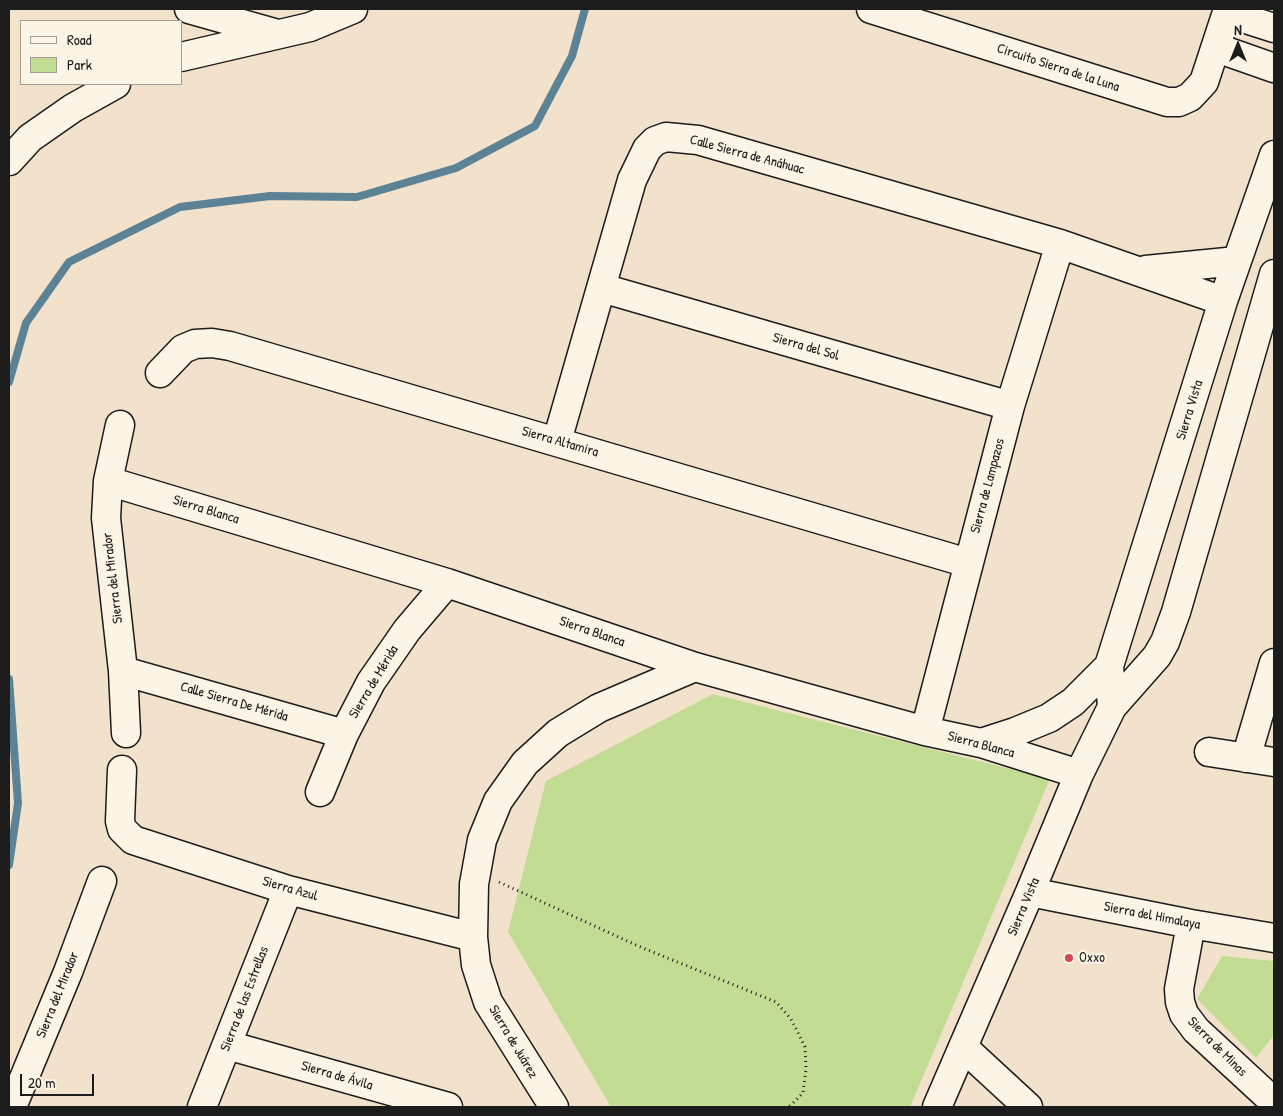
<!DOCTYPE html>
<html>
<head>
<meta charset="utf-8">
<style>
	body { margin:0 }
	#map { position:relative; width:1283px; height:1116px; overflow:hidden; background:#f3e2cb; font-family:"Patrick Hand",sans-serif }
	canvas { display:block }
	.frame { position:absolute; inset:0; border:10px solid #1c1c1c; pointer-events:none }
	.legend { position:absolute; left:20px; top:20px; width:162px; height:65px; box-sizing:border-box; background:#fcf5e5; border:1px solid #a29e95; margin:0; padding:6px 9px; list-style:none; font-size:15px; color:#1c1c1c }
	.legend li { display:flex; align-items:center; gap:10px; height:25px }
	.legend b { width:25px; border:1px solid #a29e95 }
	.north { position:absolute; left:1213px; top:20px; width:50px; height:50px; -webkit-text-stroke:4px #fcf5e5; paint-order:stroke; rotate:0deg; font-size:14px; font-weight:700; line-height:20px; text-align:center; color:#1c1c1c }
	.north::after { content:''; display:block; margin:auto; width:18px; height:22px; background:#1c1c1c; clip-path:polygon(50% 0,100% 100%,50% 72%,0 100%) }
	.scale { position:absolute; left:20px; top:1074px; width:74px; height:22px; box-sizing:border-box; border:2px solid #1c1c1c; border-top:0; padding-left:6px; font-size:15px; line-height:18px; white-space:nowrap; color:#1c1c1c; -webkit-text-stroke:4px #fcf5e5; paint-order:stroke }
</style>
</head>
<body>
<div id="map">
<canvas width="1283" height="1116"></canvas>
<div class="frame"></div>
<ul class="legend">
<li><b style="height:6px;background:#fcf5e5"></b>Road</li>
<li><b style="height:14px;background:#c2dc93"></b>Park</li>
</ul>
<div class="north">N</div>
<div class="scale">20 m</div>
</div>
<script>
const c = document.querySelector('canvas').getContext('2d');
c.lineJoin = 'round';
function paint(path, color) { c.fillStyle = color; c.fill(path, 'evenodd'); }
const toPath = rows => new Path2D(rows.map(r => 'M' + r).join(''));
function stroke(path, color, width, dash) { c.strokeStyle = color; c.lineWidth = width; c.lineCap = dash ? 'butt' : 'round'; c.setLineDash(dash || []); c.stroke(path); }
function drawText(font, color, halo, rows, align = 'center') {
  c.font = font + ' "Patrick Hand",sans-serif'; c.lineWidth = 4; c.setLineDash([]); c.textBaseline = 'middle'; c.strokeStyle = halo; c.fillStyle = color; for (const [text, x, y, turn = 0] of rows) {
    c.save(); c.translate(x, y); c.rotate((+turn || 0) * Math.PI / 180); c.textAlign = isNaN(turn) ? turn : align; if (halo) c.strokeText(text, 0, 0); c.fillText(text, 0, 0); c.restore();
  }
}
const green = toPath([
	[713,694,1050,779,910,1107,611,1107,508,932,546,781],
	[1222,956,1274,961,1274,1035,1256,1058,1197,999]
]);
const stream = toPath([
	[9,382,26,323,69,262,180,207,270,196,357,197,456,168,535,126,572,56,585,9],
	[9,679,18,803,9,865]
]);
const path = toPath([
	[499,882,638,946,776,1002,791,1019,805,1047,806,1069,803,1093,789,1107]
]);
const minor = toPath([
	[189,9,274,33],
	[871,9,1167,102,1179,102,1190,97,1204,82,1228,9],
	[1227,13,1274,28],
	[1217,48,1274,68],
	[181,57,310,27,353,9],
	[9,161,30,138,73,108,116,84],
	[1146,270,1237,261],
	[602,288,1010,406],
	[160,373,183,349,195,344,212,343,230,346,968,563],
	[120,425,108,481,106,518,123,671,126,733],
	[557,441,632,180,647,149,655,141,666,137,698,140,1060,244,1223,301],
	[108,481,447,583,695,667,925,731,981,743,1079,774],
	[123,671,344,734],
	[1112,707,1109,666,1223,301,1274,155],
	[925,731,1010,406,1060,244],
	[981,743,1015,732,1049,718,1073,702,1109,666],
	[1209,752,1274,762],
	[1246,758,1274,663],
	[122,770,120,821,122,829,133,840,288,890,473,937],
	[320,792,344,734,371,682,407,630,447,583],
	[1030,892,1191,924,1274,938],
	[1191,924,1179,989,1180,1002,1184,1014,1196,1030,1274,1102],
	[227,1045,448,1107],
	[963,1047,1028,1107],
	[12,1107,68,972,102,881],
	[202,1107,288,890],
	[554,1107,488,1002,476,965,473,937,474,884,482,840,498,801,525,763,558,733,599,708,695,667],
	[937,1107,1030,892,1079,774,1112,707,1157,656,1165,642,1176,612,1274,274]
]);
const markers = [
	[1069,958,5,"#d1495b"]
];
const streetNames = [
	["Circuito Sierra de la Luna",1058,68,18],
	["Calle Sierra de Anáhuac",747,155,15],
	["Sierra del Sol",806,347,16],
	["Sierra Vista",1190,410,-73],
	["Sierra Altamira",560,442,16],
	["Sierra de Lampazos",988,486,-75],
	["Sierra Blanca",206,510,17],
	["Sierra del Mirador",113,578,-97],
	["Sierra Blanca",592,632,19],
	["Sierra de Mérida",374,682,-59],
	["Calle Sierra De Mérida",234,702,16],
	["Sierra Blanca",981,745,15],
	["Sierra Azul",290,889,16],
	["Sierra Vista",1024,907,-67],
	["Sierra del Himalaya",1152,916,11],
	["Sierra del Mirador",58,995,-68],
	["Sierra de las Estrellas",245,999,-69],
	["Sierra de Juárez",513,1042,59],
	["Sierra de Minas",1217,1047,45],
	["Sierra de Ávila",337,1076,16]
];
const poiNames = [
	["Oxxo",1079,958]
];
paint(green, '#c2dc93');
stroke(stream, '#5c8296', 8);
stroke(minor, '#1c1c1c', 31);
stroke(path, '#1c1c1c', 3, [1, 4]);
stroke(minor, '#fcf5e5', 28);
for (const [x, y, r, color] of markers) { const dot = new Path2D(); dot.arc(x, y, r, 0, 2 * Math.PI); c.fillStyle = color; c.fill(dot); stroke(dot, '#fcf5e5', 2); }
drawText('14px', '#1c1c1c', '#fcf5e5', streetNames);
drawText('14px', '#1c1c1c', '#fcf5e5', poiNames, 'left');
</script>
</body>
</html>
